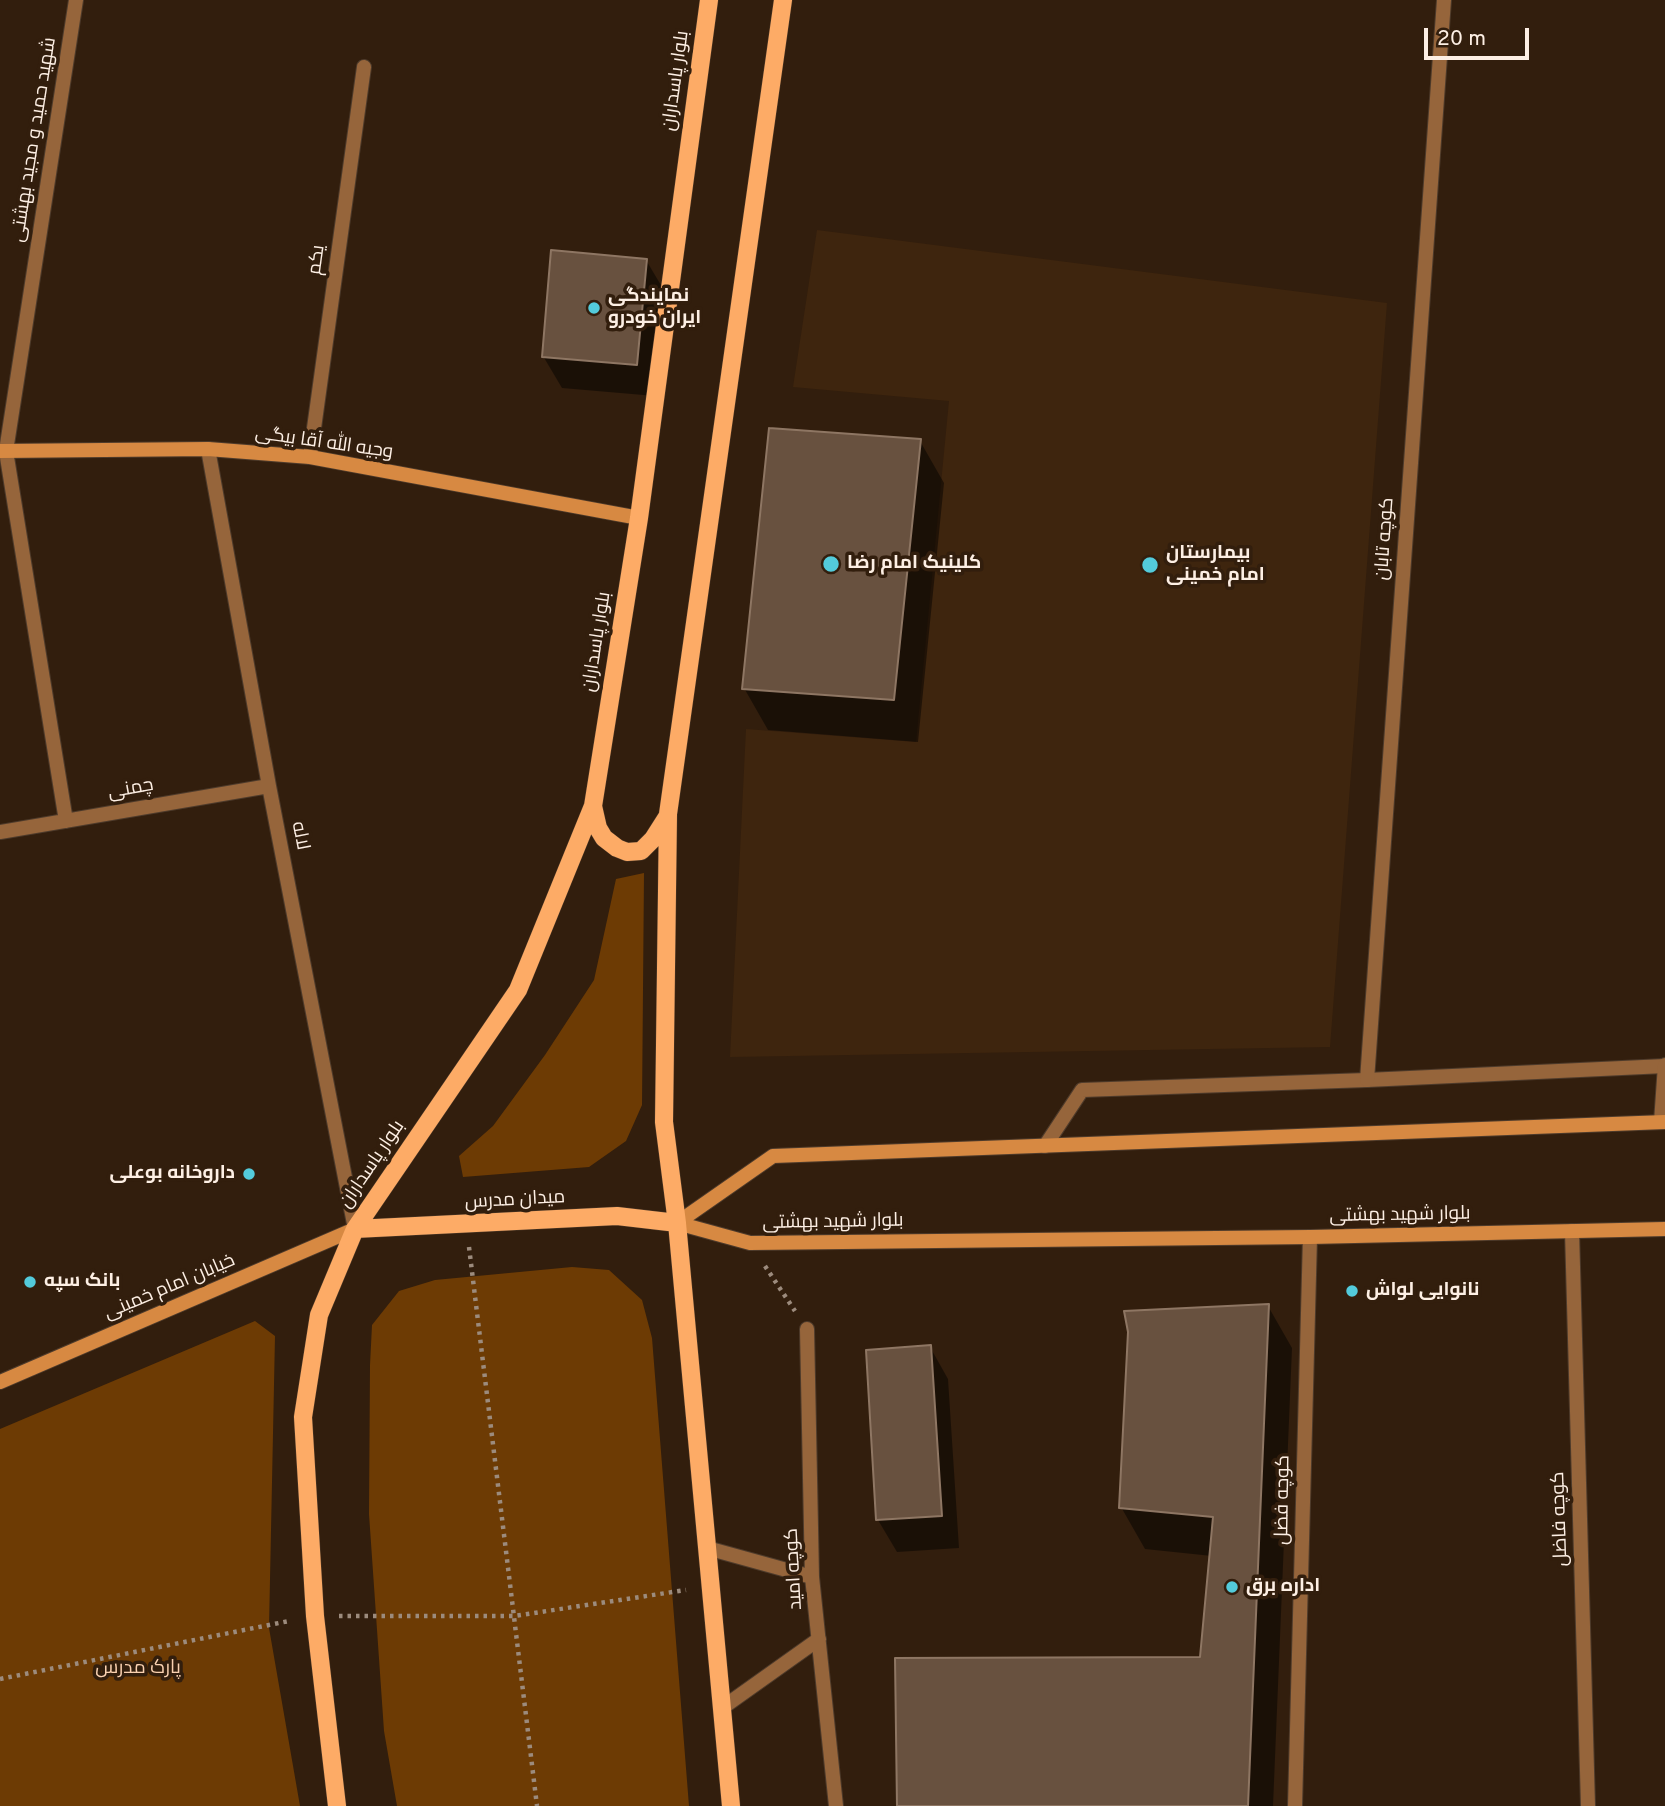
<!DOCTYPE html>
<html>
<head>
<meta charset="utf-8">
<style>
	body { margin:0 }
	#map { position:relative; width:1665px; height:1806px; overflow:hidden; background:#321e0d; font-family:Overpass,sans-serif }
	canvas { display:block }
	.scale { position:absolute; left:1424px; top:28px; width:105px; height:32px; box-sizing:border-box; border:4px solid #fdefe4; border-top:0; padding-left:9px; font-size:21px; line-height:24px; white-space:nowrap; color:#fdefe4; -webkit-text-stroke:5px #321e0d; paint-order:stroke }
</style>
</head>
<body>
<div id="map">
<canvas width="1665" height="1806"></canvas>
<div class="scale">20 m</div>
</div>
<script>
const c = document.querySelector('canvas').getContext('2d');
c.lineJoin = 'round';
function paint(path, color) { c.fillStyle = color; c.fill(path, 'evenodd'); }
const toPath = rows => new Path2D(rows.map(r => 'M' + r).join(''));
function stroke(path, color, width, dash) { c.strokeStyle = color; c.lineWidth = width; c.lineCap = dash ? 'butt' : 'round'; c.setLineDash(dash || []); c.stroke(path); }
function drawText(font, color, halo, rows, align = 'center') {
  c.font = font + ' Overpass,Cairo,sans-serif'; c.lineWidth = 7; c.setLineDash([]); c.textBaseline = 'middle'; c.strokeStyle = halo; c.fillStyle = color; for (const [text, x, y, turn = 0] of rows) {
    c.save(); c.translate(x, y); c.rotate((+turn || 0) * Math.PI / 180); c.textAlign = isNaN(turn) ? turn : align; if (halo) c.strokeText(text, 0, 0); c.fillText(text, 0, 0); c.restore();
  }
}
const built = toPath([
	[817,230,1387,303,1330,1047,730,1057,746,729,916,742,949,401,793,387]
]);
const green = toPath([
	[644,873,642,1105,626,1141,589,1167,463,1177,459,1156,493,1126,545,1055,594,980,616,879],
	[572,1267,609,1270,642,1300,652,1338,689,1806,397,1806,384,1731,369,1514,370,1365,372,1325,399,1291,435,1280],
	[255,1321,275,1336,269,1628,300,1806,0,1806,0,1429]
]);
const shadow = toPath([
	[646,260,665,292,655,396,562,388,543,356],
	[920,441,944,483,918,742,768,730,744,688],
	[1268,1306,1292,1348,1273,1806,898,1806,1202,1659,1212,1556,1145,1549,1121,1507],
	[930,1347,948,1379,959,1548,897,1552,878,1520]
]);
const building = toPath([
	[551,250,647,259,637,365,542,357,551,250],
	[769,428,921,439,894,700,742,689,769,428],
	[1269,1304,1248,1806,897,1806,895,1658,1200,1657,1213,1517,1119,1508,1128,1332,1124,1311,1269,1304],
	[931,1345,942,1516,876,1520,866,1350,931,1345]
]);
const path = toPath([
	[469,1247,537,1806],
	[765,1266,795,1311],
	[339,1616,514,1616,686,1590],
	[0,1679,289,1621]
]);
const lane = toPath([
	[1045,1146,1082,1090,1367,1080,1665,1066]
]);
const street = toPath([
	[208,449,269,786,355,1229],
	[310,457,364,67],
	[66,821,6,451,76,0],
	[0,832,269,786],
	[1367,1080,1444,0],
	[1661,1122,1665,1065],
	[1572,1231,1588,1806],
	[807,1329,812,1577,836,1806],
	[707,1548,812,1577],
	[722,1708,819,1639],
	[1295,1806,1310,1237]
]);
const secondary = toPath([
	[0,451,208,449,310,457,639,518],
	[677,1223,773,1156,1665,1122],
	[677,1223,750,1243,1310,1237,1665,1229],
	[0,1382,355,1229]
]);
const primary = toPath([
	[593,806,598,828,604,838,617,848,627,852,641,851,653,839,667,817],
	[355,1229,617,1216,677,1223],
	[337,1806,315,1616,303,1417,319,1315,355,1229,518,990,593,806,639,518,709,0],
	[731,1806,677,1223,664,1122,668,814,783,0]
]);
const markers = [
	[594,308,7,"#53cbdb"],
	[831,564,9,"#53cbdb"],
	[1150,565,9,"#53cbdb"],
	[249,1174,7,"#53cbdb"],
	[30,1282,7,"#53cbdb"],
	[1352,1291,7,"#53cbdb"],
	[1232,1587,7,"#53cbdb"]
];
const streetNames = [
	["بلوار پاسداران",677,81,-82],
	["شهید حمید و مجید بهشتی",35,140,-81],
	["یکم",318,260,-82],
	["وجیه الله آقا بیگی",324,444,8],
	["کوچه تابان",1386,539,-86],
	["بلوار پاسداران",598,642,-81],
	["چمنی",131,790,-10],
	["لاله",299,836,79],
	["بلوار پاسداران",373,1165,-56],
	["میدان مدرس",515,1201,-3],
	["بلوار شهید بهشتی",1400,1216,-1],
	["بلوار شهید بهشتی",833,1223,-1],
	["خیابان امام خمینی",170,1288,-23],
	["کوچه فضل",1284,1500,-89],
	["کوچه فاضل",1561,1519,-92],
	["کوچه امید",795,1569,-93]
];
const poiNames = [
	["نمایندگی",608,297],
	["ایران خودرو",608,319],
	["بیمارستان",1166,554],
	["امام خمینی",1166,576],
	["کلینیک امام رضا",847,564],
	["داروخانه بوعلی",235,1174,"right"],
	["بانک سپه",44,1282],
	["نانوایی لواش",1366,1291],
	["اداره برق",1246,1587]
];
const parkNames = [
	["پارک مدرس",138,1669]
];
paint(built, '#3e250e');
paint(green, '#6d3b04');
paint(shadow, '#0007');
paint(building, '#68513f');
stroke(building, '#8e7663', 2);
stroke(lane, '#4e3b2b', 16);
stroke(street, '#4e3b2b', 16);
stroke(secondary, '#4e3b2b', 16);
stroke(primary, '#4e3b2b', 19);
stroke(path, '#9c8b7d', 4.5, [3.5, 5]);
stroke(lane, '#96653b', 14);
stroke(street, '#96653b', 14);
stroke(secondary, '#d78942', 14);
stroke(primary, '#fdab66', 18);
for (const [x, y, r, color] of markers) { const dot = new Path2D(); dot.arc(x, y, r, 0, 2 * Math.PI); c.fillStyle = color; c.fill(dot); stroke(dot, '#321e0d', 2.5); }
drawText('19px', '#fdefe4', '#321e0d', streetNames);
drawText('bold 19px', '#fdefe4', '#321e0d', poiNames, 'left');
drawText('19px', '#fad1b0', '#321e0d', parkNames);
</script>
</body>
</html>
